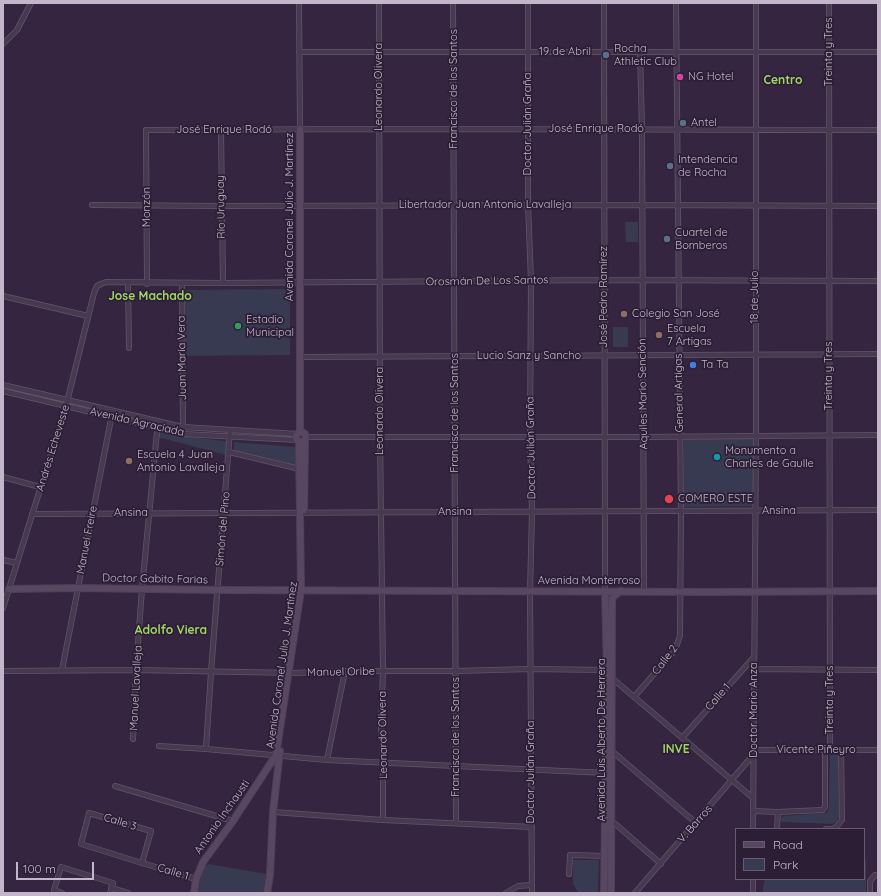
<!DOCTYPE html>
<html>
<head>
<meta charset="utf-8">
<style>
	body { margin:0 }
	#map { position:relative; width:881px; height:896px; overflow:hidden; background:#352540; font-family:Quicksand,sans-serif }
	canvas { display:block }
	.frame { position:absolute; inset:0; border:4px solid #c3b6ca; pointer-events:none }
	.legend { position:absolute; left:735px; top:828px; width:130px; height:52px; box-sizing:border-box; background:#2c1e35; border:1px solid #685b71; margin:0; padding:5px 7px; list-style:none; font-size:12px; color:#c3b6ca }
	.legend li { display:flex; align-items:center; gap:8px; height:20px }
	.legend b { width:20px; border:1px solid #685b71 }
	.scale { position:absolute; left:16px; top:862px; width:78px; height:18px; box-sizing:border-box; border:2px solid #c3b6ca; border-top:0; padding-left:5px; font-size:12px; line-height:14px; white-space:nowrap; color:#c3b6ca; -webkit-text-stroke:3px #2c1e35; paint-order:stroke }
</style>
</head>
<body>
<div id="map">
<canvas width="881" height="896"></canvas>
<div class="frame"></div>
<ul class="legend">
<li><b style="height:5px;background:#594762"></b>Road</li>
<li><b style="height:11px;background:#373a51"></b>Park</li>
</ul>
<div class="scale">100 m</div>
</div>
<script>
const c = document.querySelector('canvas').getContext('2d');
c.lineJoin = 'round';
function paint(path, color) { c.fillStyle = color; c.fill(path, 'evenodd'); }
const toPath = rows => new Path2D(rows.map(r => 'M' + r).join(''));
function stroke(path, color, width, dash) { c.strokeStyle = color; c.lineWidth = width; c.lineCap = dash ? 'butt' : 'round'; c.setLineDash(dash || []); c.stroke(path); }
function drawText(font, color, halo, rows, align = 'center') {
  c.font = font + ' Quicksand,sans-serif'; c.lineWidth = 3.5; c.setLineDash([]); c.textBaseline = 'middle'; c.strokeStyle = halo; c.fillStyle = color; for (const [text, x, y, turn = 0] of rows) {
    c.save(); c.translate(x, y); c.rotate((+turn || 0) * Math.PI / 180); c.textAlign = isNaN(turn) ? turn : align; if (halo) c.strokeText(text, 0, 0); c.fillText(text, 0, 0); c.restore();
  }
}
const green = toPath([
	[625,222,638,222,638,242,626,242],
	[287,289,288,298,290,298,290,355,186,356,185,292,187,290],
	[613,327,628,327,628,347,613,347],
	[161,432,180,436,226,441,226,455,158,437,159,433],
	[753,438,753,506,684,507,684,439],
	[234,442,296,447,296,465,234,451],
	[830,753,838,753,839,816,837,821,832,824,782,822,781,820,781,818,784,816,827,813,829,804],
	[864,859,866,861,866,893,763,893,763,887,765,879,864,879],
	[573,860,599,860,598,893,578,893,573,883],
	[208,864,266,874,263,893,198,893,202,870]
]);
const street = toPath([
	[299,3,300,129],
	[379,3,380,437,383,671,381,723,383,762,383,820],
	[453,3,456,823],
	[528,3,528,205,531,281,530,437,532,512,530,592,532,893],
	[604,3,605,591],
	[829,3,830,750],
	[3,44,17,30,31,3],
	[299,52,878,52],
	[640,52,642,129,644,591],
	[221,130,223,283],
	[92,205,221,206,641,205,878,206],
	[128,283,129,348],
	[182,283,183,429],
	[147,284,146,130,379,129,878,130],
	[3,296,88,316],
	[301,357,878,354],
	[3,385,183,427,297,434],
	[3,391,183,434,297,440],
	[306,437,643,437,878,435],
	[229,452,300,469],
	[3,477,40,487],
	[32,514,878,510],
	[3,560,17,563],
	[3,608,66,406,94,293,97,286,101,284,106,282,223,283,603,280,878,281],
	[754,669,878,670],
	[62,670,112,414],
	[3,671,136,670,293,673,345,671,456,671,530,669,607,670,613,679,753,798],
	[634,697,675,650,680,636,681,511,676,3],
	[682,738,754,657],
	[133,739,136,670,142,589,158,421],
	[159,746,206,749,327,760,606,773],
	[206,749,211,672,230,430],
	[754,750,878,750],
	[613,752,696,823],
	[327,760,345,671],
	[115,786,233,821],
	[753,811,778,812,823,810,825,806,825,750],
	[273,812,383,820,532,827],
	[609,820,612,821,661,864],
	[753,829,756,436,756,3],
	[777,829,778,812],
	[826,829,833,829,838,825,842,820,841,750],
	[142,863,151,831,89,813,81,844,142,863,196,879],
	[569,874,570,855,605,856],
	[753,879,753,893],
	[111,888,128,893],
	[62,893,54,890,61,867,113,883,110,893],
	[506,893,518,886,532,885],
	[635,893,753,755],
	[870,893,870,881,875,875,878,875]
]);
const secondary = toPath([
	[300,129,300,432],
	'296 437a5 5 0 1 1 10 0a5 5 0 1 1-10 0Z',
	[304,510,305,440],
	[9,589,78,588,217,590,712,592,878,591],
	[194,893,196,879,203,862,233,821,276,755,301,590,299,441],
	[267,893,270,875,273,812,280,751],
	[604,893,607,670,605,591],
	[611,893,612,600,614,596,621,591]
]);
const markers = [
	[606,55,4,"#5c6f8a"],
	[680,77,4,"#d1479c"],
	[683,123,4,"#5c6f8a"],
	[670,166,4,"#5c6f8a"],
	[667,239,4,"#5c6f8a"],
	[624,314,4,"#8d6e63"],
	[238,326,4,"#2e9e5b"],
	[659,335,4,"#8d6e63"],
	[693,365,4,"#3f7fe0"],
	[717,457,4,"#0f9aa8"],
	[129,461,4,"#8d6e63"],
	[669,499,5,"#e0444e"]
];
const poiNames = [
	["Rocha",614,49],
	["Athletic Club",614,62],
	["NG Hotel",688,77],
	["Antel",691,123],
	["Intendencia",678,160],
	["de Rocha",678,173],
	["Cuartel de",675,233],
	["Bomberos",675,246],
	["Colegio San José",632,314],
	["Estadio",246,320],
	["Municipal",246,333],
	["Escuela",667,329],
	["7 Artigas",667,342],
	["Ta Ta",701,365],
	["Monumento a",725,451],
	["Charles de Gaulle",725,464],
	["Escuela 4 Juan",137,455],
	["Antonio Lavalleja",137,468],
	["COMERO ESTE",678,499]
];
const streetNames = [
	["19 de Abril",565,52],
	["Treinta y Tres",829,52,-90],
	["Leonardo Olivera",379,87,-90],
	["Francisco de los Santos",454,89,-90],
	["Doctor Julián Graña",528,124,-90],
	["José Enrique Rodó",596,129],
	["José Enrique Rodó",224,130],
	["Libertador Juan Antonio Lavalleja",485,205],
	["Monzón",147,207,-90],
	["Río Uruguay",221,207,-91],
	["Avenida Coronel Julio J. Martínez",290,217,-90],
	["Orosmán De Los Santos",487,281,-1],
	["José Pedro Ramírez",604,297,-90],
	["18 de Julio",755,297,-90],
	["Lucio Sanz y Sancho",529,356],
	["Juan María Vera",182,358,-91],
	["Treinta y Tres",829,376,-90],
	["General Artigas",679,393,-91],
	["Aquiles Mario Sención",643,394,-91],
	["Leonardo Olivera",380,411,-90],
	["Francisco de los Santos",455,413,-90],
	["Avenida Agraciada",137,422,13],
	["Andrés Echeveste",53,448,-73],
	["Doctor Julián Graña",531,448,-91],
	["Ansina",779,511],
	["Ansina",455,512],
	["Ansina",131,513],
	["Simón del Pino",223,529,-85],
	["Manuel Freire",87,540,-79],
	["Doctor Gabito Farias",155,579,1],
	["Avenida Monterroso",589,581],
	["Calle 2",665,660,-53],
	["Avenida Coronel Julio J. Martínez",282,665,-82],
	["Manuel Oribe",341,672,-1],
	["Manuel Lavalleja",136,688,-87],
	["Calle 1",718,697,-49],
	["Treinta y Tres",830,700,-90],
	["Doctor Mario Anza",754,710,-90],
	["Leonardo Olivera",383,735,-91],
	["Francisco de los Santos",456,737,-90],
	["Avenida Luis Alberto De Herrera",602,740,-90],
	["Vicente Piñeyro",816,750],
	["Doctor Julián Graña",531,772,-90],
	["Antonio Inchausti",222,817,-55],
	["Calle 3",120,822,17],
	["V. Barros",695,824,-49],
	["Calle 1",173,872,17]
];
const neighbourhoodNames = [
	["Centro",783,80],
	["Jose Machado",150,296],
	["Adolfo Viera",171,630],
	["INVE",676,749]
];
paint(green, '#373a51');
stroke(street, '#62546a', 6);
stroke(secondary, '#4d4056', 8);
stroke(street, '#473950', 4.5);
stroke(secondary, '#594762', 6);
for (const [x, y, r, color] of markers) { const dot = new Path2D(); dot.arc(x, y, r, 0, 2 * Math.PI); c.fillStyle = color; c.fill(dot); stroke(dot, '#2c1e35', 1.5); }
drawText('11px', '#c3b6ca', '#2c1e35', poiNames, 'left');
drawText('11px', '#c3b6ca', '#2c1e35', streetNames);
drawText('bold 12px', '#a0d566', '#2c1e35', neighbourhoodNames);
</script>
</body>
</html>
